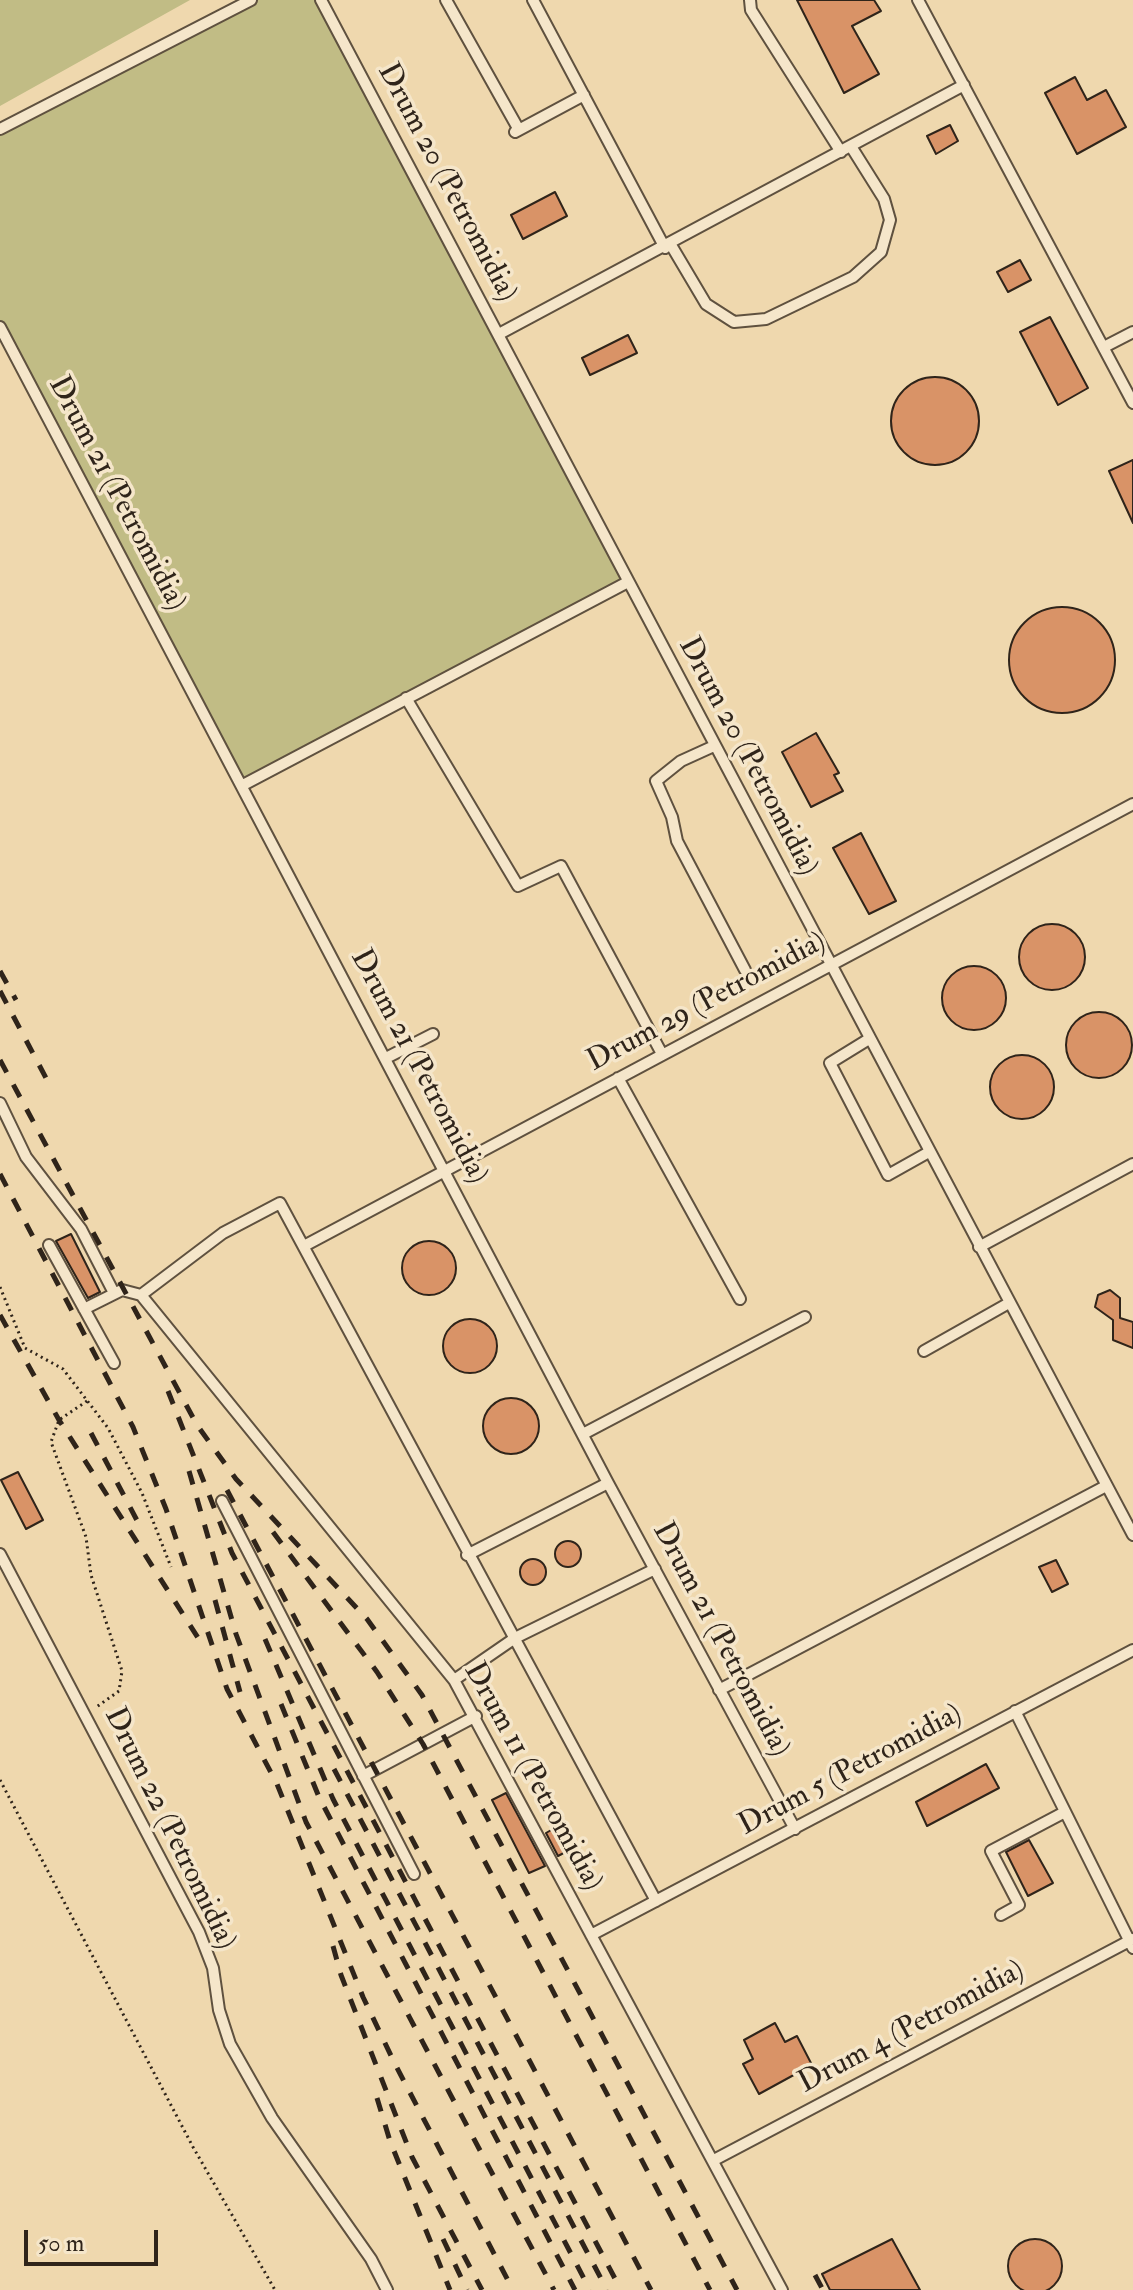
<!DOCTYPE html>
<html>
<head>
<meta charset="utf-8">
<style>
	body { margin:0 }
	#map { position:relative; width:1133px; height:2290px; overflow:hidden; background:#efd8ae; font-family:"IM FELL Double Pica",serif }
	canvas { display:block }
	.scale { position:absolute; left:24px; top:2230px; width:134px; height:36px; box-sizing:border-box; border:4px solid #2f241a; border-top:0; padding-left:10px; font-size:24px; line-height:28px; white-space:nowrap; color:#2f241a; -webkit-text-stroke:6px #f5e6ca; paint-order:stroke }
</style>
</head>
<body>
<div id="map">
<canvas width="1133" height="2290"></canvas>
<div class="scale">50 m</div>
</div>
<script>
const c = document.querySelector('canvas').getContext('2d');
c.lineJoin = 'round';
function paint(path, color) { c.fillStyle = color; c.fill(path, 'evenodd'); }
const toPath = rows => new Path2D(rows.map(r => 'M' + r).join(''));
function stroke(path, color, width, dash) { c.strokeStyle = color; c.lineWidth = width; c.lineCap = dash ? 'butt' : 'round'; c.setLineDash(dash || []); c.stroke(path); }
function drawText(font, color, halo, rows, align = 'center') {
  c.font = font + ' "IM FELL Double Pica",serif'; c.lineWidth = 7; c.setLineDash([]); c.textBaseline = 'middle'; c.strokeStyle = halo; c.fillStyle = color; for (const [text, x, y, turn = 0] of rows) {
    c.save(); c.translate(x, y); c.rotate((+turn || 0) * Math.PI / 180); c.textAlign = isNaN(turn) ? turn : align; if (halo) c.strokeText(text, 0, 0); c.fillText(text, 0, 0); c.restore();
  }
}
const green = toPath([
	[0,0,190,0,0,106],
	[251,0,321,0,626,583,243,785,0,327,0,129]
]);
const building = toPath([
	[797,0,874,0,881,11,852,26,879,74,844,93,797,0],
	[1075,77,1087,100,1106,90,1126,127,1077,154,1045,93,1075,77],
	[950,125,958,141,936,154,927,136,950,125],
	[555,192,567,216,523,239,511,215,555,192],
	[1020,260,1031,280,1008,292,997,272,1020,260],
	[1050,317,1088,388,1058,405,1020,332,1050,317],
	[628,335,637,353,590,375,582,358,628,335],
	'891 421a44 44 0 1 1 88 0a44 44 0 1 1-88 0Z',
	[1133,460,1133,523,1109,471,1133,460],
	'1009 660a53 53 0 1 1 106 0a53 53 0 1 1-106 0Z',
	[816,733,839,773,834,775,843,791,811,807,782,752,816,733],
	[861,833,896,901,869,914,833,848,861,833],
	'1019 957a33 33 0 1 1 66 0a33 33 0 1 1-66 0Z',
	'942 998a32 32 0 1 1 64 0a32 32 0 1 1-64 0Z',
	'1066 1045a33 33 0 1 1 66 0a33 33 0 1 1-66 0Z',
	'990 1087a32 32 0 1 1 64 0a32 32 0 1 1-64 0Z',
	[71,1234,100,1292,88,1298,56,1241,71,1234],
	'402 1268a27 27 0 1 1 54 0a27 27 0 1 1-54 0Z',
	[1110,1290,1120,1298,1120,1318,1133,1322,1133,1348,1113,1340,1113,1320,1095,1307,1098,1295,1110,1290],
	'443 1346a27 27 0 1 1 54 0a27 27 0 1 1-54 0Z',
	'483 1426a28 28 0 1 1 56 0a28 28 0 1 1-56 0Z',
	[18,1472,43,1520,26,1529,1,1480,18,1472],
	'555 1554a13 13 0 1 1 26 0a13 13 0 1 1-26 0Z',
	'520 1572a13 13 0 1 1 26 0a13 13 0 1 1-26 0Z',
	[1056,1560,1068,1584,1052,1592,1039,1567,1056,1560],
	[986,1764,999,1788,927,1826,916,1802,986,1764],
	[506,1793,545,1866,529,1873,492,1800,506,1793],
	[565,1822,577,1846,558,1856,546,1833,565,1822],
	[1029,1840,1053,1883,1028,1896,1006,1852,1029,1840],
	[775,2023,785,2042,797,2036,812,2065,759,2094,743,2064,753,2059,744,2040,775,2023],
	[892,2239,920,2290,830,2290,822,2274,892,2239],
	'1008 2266a27 27 0 1 1 54 0a27 27 0 1 1-54 0Z'
]);
const path = toPath([
	[0,1287,25,1348,63,1369,108,1428,142,1493,171,1567],
	[87,1401,59,1420,51,1442,86,1537,91,1575,122,1671,119,1691,95,1708],
	[0,1780,193,2147,275,2290]
]);
const lane = toPath([
	[321,0,1133,1535],
	[446,0,519,130],
	[533,0,665,248],
	[750,0,751,10,841,152],
	[918,0,1133,403],
	[0,129,251,0],
	[515,132,584,95],
	[671,245,706,304,734,322,766,319,853,277,881,252,890,220,884,199,852,148],
	[0,327,608,1483,795,1829],
	[499,334,964,85],
	[1104,347,1133,332],
	[406,698,518,886,561,866,662,1054],
	[714,746,681,761,656,781,672,817,677,841,745,970],
	[243,785,626,583],
	[869,1039,830,1063,888,1175,929,1152],
	[386,1058,433,1034],
	[618,1078,740,1299],
	[0,1103,26,1157,81,1229,114,1293],
	[49,1245,114,1363],
	[304,1246,1133,804],
	[979,1247,1133,1164],
	[141,1295,454,1680,782,2290],
	[84,1309,122,1290,141,1295,223,1233,280,1203,656,1901],
	[924,1351,1009,1303],
	[583,1434,805,1317],
	[222,1501,414,1874],
	[0,1554,199,1932,213,1968,219,2010,230,2044,272,2118,371,2259,387,2290],
	[467,1555,608,1483],
	[454,1680,515,1638,655,1569],
	[719,1690,1106,1486],
	[1015,1711,1133,1948],
	[363,1776,476,1716],
	[1001,1915,1019,1905,991,1851,1063,1813],
	[591,1935,1133,1650],
	[714,2160,1133,1939]
]);
const rail = toPath([
	[0,971,16,1000],
	[0,991,46,1078],
	[0,1060,197,1425,236,1479,367,1619,422,1695,737,2290],
	[0,1174,133,1427,166,1509,227,1689,277,1784,363,1997,395,2064,513,2290],
	[0,1315,59,1420,202,1644],
	[168,1391,232,1553,621,2290],
	[91,1433,141,1528],
	[189,1471,236,1634,306,1822,554,2290],
	[227,1490,651,2290],
	[273,1532,377,1672,423,1744,710,2290],
	[215,1600,240,1692],
	[265,1639,333,1799,590,2290],
	[281,1704,319,1797,575,2290],
	[334,1769,607,2290],
	[333,1946,341,1975,412,2157,482,2290],
	[377,2098,390,2141,450,2290],
	[443,2239,467,2290],
	[815,2275,823,2290]
]);
const streetNames = [
	["Drum 20 (Petromidia)",446,183,62],
	["Drum 21 (Petromidia)",116,494,62],
	["Drum 20 (Petromidia)",747,757,62],
	["Drum 29 (Petromidia)",707,1003,-28],
	["Drum 21 (Petromidia)",418,1067,62],
	["Drum 21 (Petromidia)",720,1640,62],
	["Drum 5 (Petromidia)",851,1771,-28],
	["Drum 11 (Petromidia)",532,1777,61],
	["Drum 22 (Petromidia)",169,1829,64],
	["Drum 4 (Petromidia)",912,2028,-28]
];
paint(green, '#c1bc85');
paint(building, '#d99367');
stroke(building, '#2f241a', 2);
stroke(lane, '#5f513f', 14);
stroke(path, '#2f241a', 3, [2, 4]);
stroke(lane, '#f5e6ca', 10);
stroke(rail, '#2f241a', 5, [14, 14]);
drawText('30px', '#2f241a', '#f5e6ca', streetNames);
</script>
</body>
</html>
